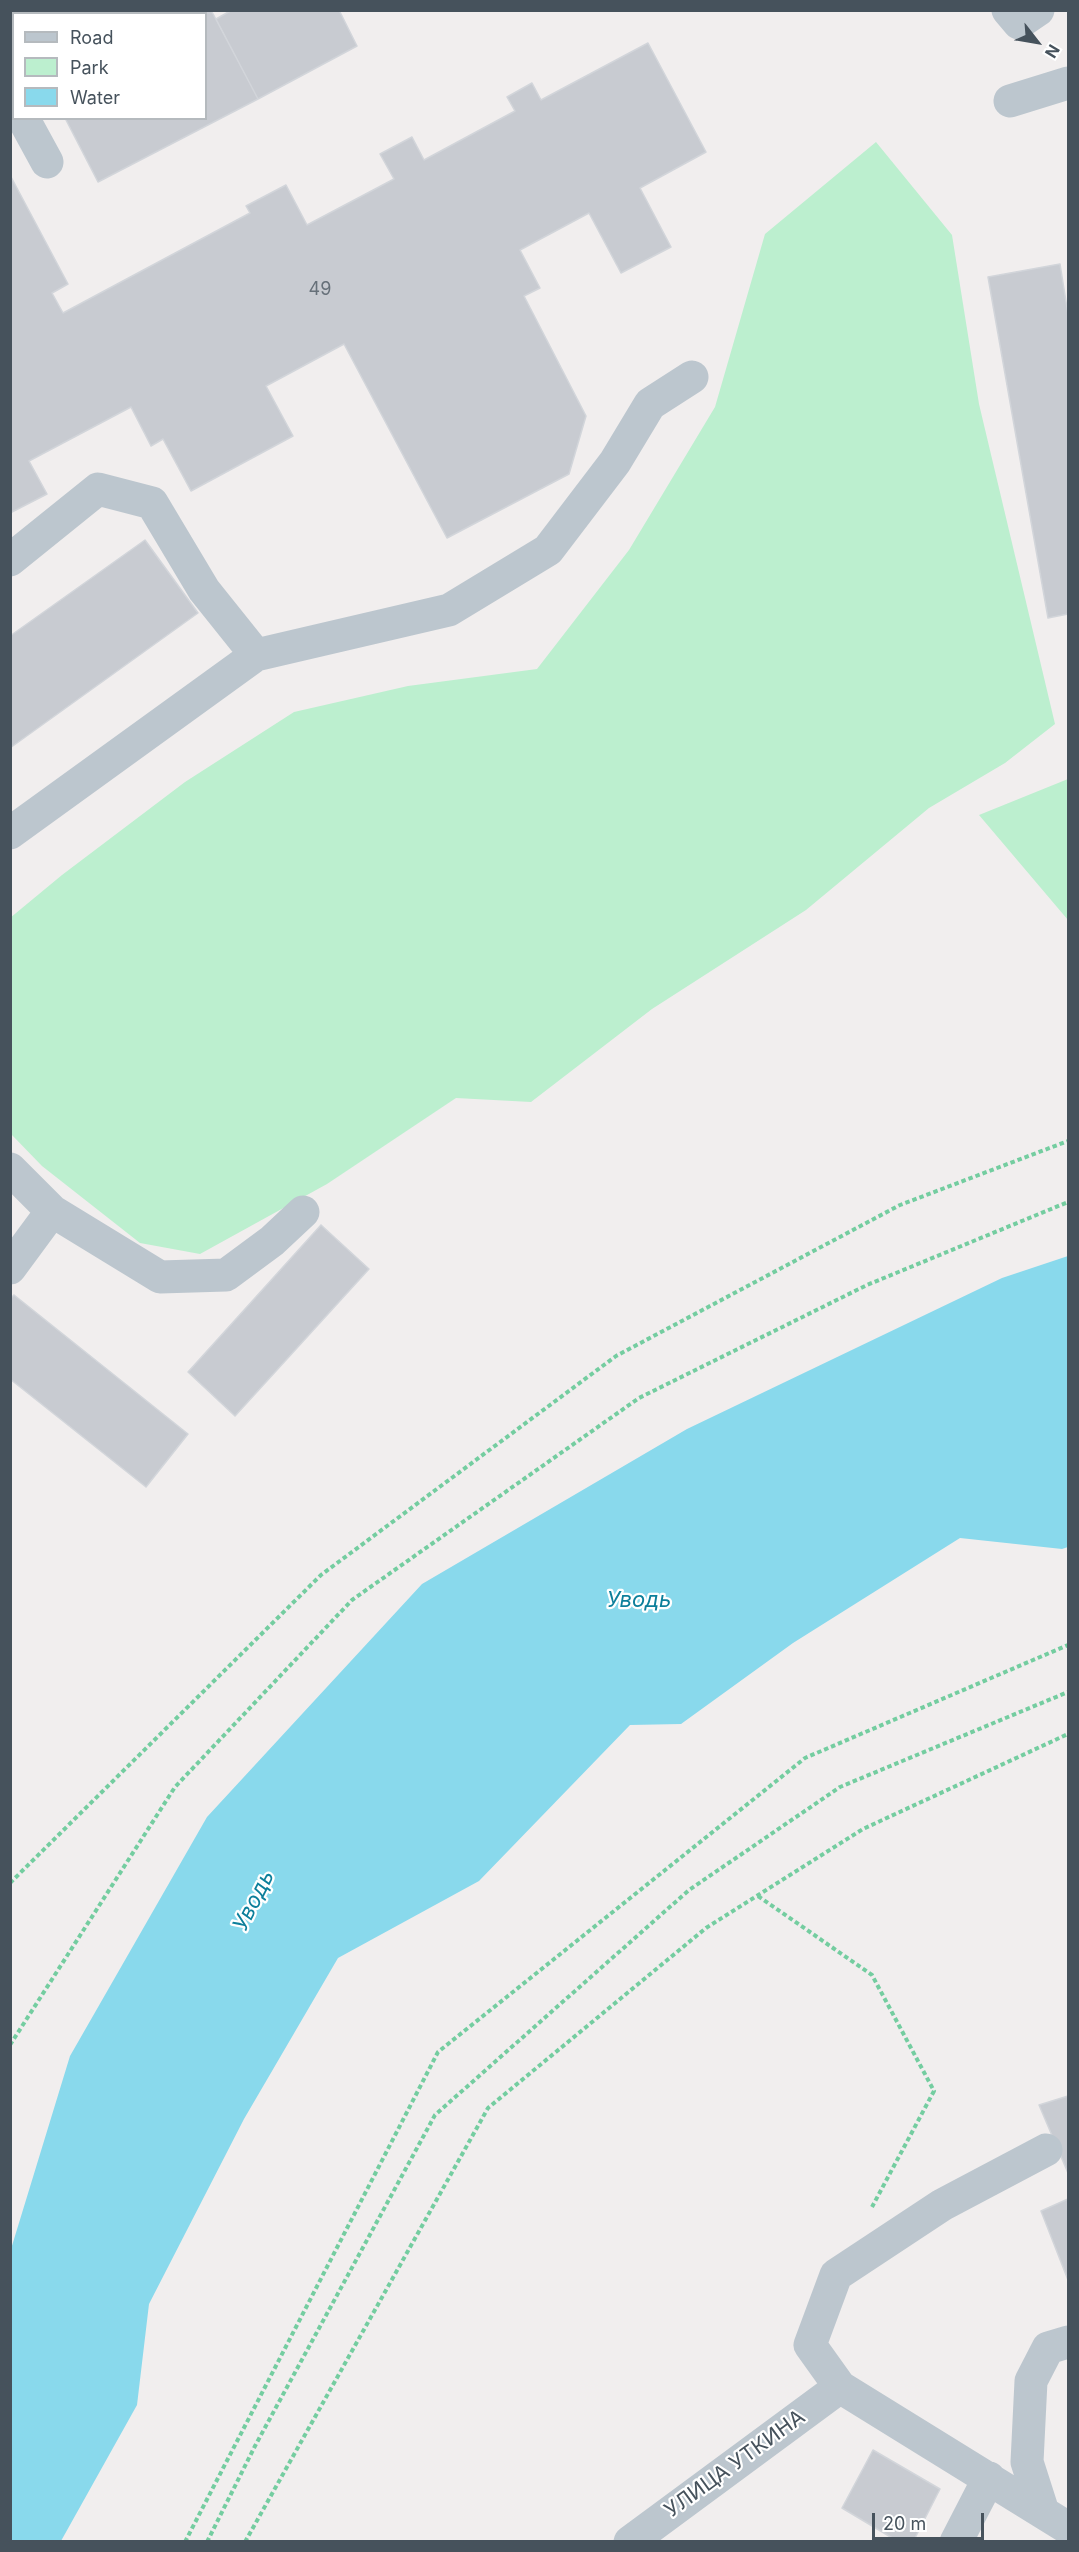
<!DOCTYPE html>
<html>
<head>
<meta charset="utf-8">
<style>
	body { margin:0 }
	#map { position:relative; width:1079px; height:2552px; overflow:hidden; background:#f1eeee; font-family:Inter,sans-serif }
	canvas { display:block }
	.frame { position:absolute; inset:0; border:12px solid #46525c; pointer-events:none }
	.legend { position:absolute; left:12px; top:12px; width:195px; height:108px; box-sizing:border-box; background:#fff; border:2px solid #b5babe; margin:0; padding:8px 10px; list-style:none; font-size:18px; color:#46525c }
	.legend li { display:flex; align-items:center; gap:12px; height:30px }
	.legend b { width:30px; border:2px solid #b5babe }
	.north { position:absolute; left:1007px; top:12px; width:60px; height:60px; -webkit-text-stroke:4px #fff; paint-order:stroke; rotate:121deg; font-size:16px; font-weight:700; line-height:24px; text-align:center; color:#46525c }
	.north::after { content:''; display:block; margin:auto; width:21px; height:27px; background:#46525c; clip-path:polygon(50% 0,100% 100%,50% 72%,0 100%) }
	.scale { position:absolute; left:872px; top:2513px; width:112px; height:27px; box-sizing:border-box; border:3px solid #46525c; border-top:0; padding-left:8px; font-size:18px; line-height:21px; white-space:nowrap; color:#46525c; -webkit-text-stroke:4px #fff; paint-order:stroke }
</style>
</head>
<body>
<div id="map">
<canvas width="1079" height="2552"></canvas>
<div class="frame"></div>
<ul class="legend">
<li><b style="height:8px;background:#bcc6ce"></b>Road</li>
<li><b style="height:16px;background:#bcefcf"></b>Park</li>
<li><b style="height:16px;background:#89d9ec"></b>Water</li>
</ul>
<div class="north">N</div>
<div class="scale">20 m</div>
</div>
<script>
const c = document.querySelector('canvas').getContext('2d');
c.lineJoin = 'round';
function paint(path, color) { c.fillStyle = color; c.fill(path, 'evenodd'); }
const toPath = rows => new Path2D(rows.map(r => 'M' + r).join(''));
function stroke(path, color, width, dash) { c.strokeStyle = color; c.lineWidth = width; c.lineCap = dash ? 'butt' : 'round'; c.setLineDash(dash || []); c.stroke(path); }
function drawText(font, color, halo, rows, align = 'center') {
  c.font = font + ' Inter,sans-serif'; c.lineWidth = 4.5; c.setLineDash([]); c.textBaseline = 'middle'; c.strokeStyle = halo; c.fillStyle = color; for (const [text, x, y, turn = 0] of rows) {
    c.save(); c.translate(x, y); c.rotate((+turn || 0) * Math.PI / 180); c.textAlign = isNaN(turn) ? turn : align; if (halo) c.strokeText(text, 0, 0); c.fillText(text, 0, 0); c.restore();
  }
}
const green = toPath([
	[876,142,952,235,979,404,1055,724,1005,763,929,808,806,910,652,1009,531,1102,456,1098,327,1184,200,1254,140,1243,42,1166,11,1134,10,918,62,875,185,782,294,712,408,686,537,669,629,550,715,407,765,234],
	[1068,779,1068,920,979,815]
]);
const water = toPath([
	[1068,1256,1068,1547,1062,1549,960,1538,793,1643,681,1724,630,1725,479,1881,338,1958,244,2119,149,2304,137,2405,61,2541,11,2541,11,2249,70,2056,207,1817,422,1584,687,1429,1002,1278]
]);
const building = toPath([
	[10,10,211,10,258,99,98,182,65,118,206,118,206,14,14,14,14,19,10,10],
	[232,10,339,10,357,46,258,99,216,19,232,10],
	[648,43,706,152,640,188,671,247,621,273,589,213,520,250,540,288,524,296,586,416,569,474,447,538,344,344,266,386,293,436,191,491,163,439,151,446,131,407,29,461,47,494,10,513,10,175,68,284,52,293,63,313,250,213,246,206,286,185,307,225,394,179,380,154,412,137,424,160,515,111,507,97,532,83,541,100,648,43],
	[1060,264,1068,314,1068,614,1048,618,988,277,1060,264],
	[145,540,198,613,10,748,10,636,145,540],
	[321,1225,369,1269,235,1416,188,1372,321,1225],
	[14,1295,188,1434,146,1487,10,1379,10,1299,14,1295],
	[1068,2096,1068,2173,1039,2105,1068,2096],
	[1068,2199,1068,2280,1041,2211,1068,2199],
	[873,2450,940,2489,913,2542,899,2542,842,2508,873,2450]
]);
const path = toPath([
	[10,1883,321,1575,616,1356,900,1205,1068,1141],
	[758,1896,872,1975,934,2091,872,2207],
	[10,2045,175,1787,352,1600,639,1398,867,1285,1068,1202],
	[185,2542,438,2052,805,1758,1068,1645],
	[207,2542,255,2446,435,2115,689,1890,840,1787,1068,1692],
	[245,2542,488,2108,706,1928,863,1829,1068,1734]
]);
const minor = toPath([
	[1008,10,1019,23,1038,10],
	[1010,101,1068,83],
	[23,118,47,162],
	[10,560,98,489,152,503,204,590,256,655],
	[10,833,256,655,449,610,548,550,615,462,650,404,692,377],
	[10,1169,52,1211,160,1277,226,1275,272,1241,303,1212],
	[10,1268,52,1211],
	[1046,2150,942,2205,836,2275,810,2345,840,2387,1068,2528],
	[1043,2512,1027,2462,1031,2381,1048,2348,1068,2342],
	[630,2542,840,2387],
	[956,2542,989,2478]
]);
const numberNames = [
	["49",320,290]
];
const streetNames = [
	["УЛИЦА УТКИНА",735,2464,-36]
];
const waterNames = [
	["Уводь",639,1600],
	["Уводь",254,1901,-63]
];
paint(green, '#bcefcf');
paint(water, '#89d9ec');
paint(building, '#c8cbd1');
stroke(building, '#d2d5da', 1.5);
stroke(path, '#74cda0', 4, [4.5, 3]);
stroke(minor, '#bcc6ce', 33);
drawText('18px', '#667079', null, numberNames);
drawText('21px', '#46525c', '#fff', streetNames);
drawText('italic 22px', '#0c7f9b', '#fff', waterNames);
</script>
</body>
</html>
